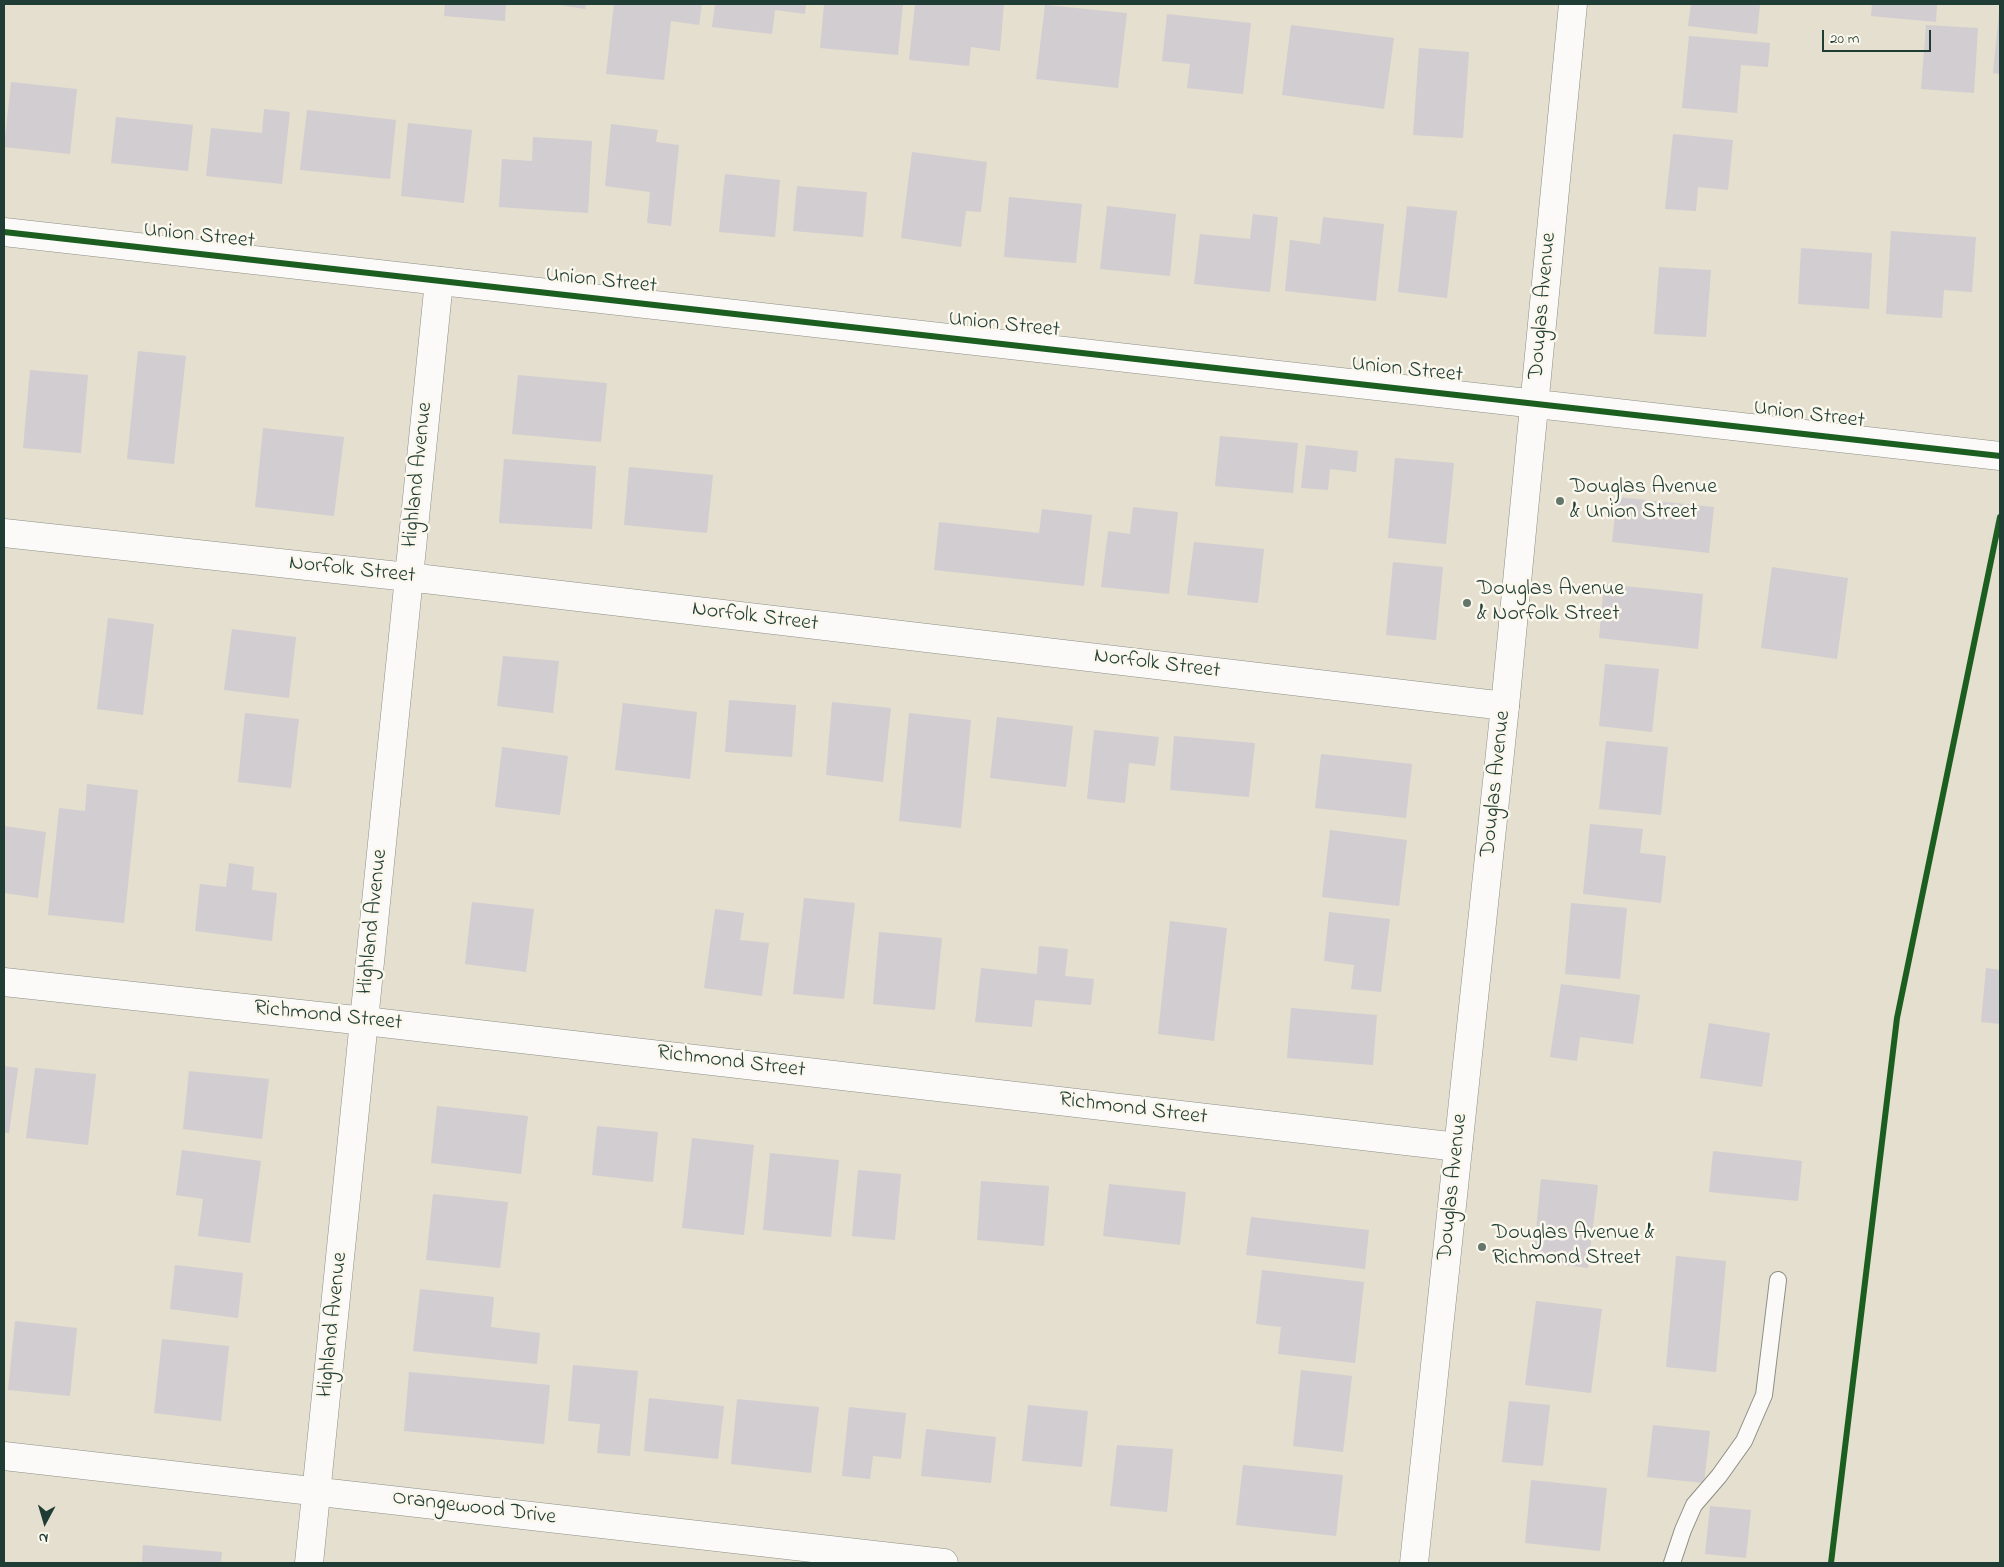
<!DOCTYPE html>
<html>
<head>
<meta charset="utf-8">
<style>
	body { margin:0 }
	#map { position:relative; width:2004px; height:1567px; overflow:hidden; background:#e4dfcf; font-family:"Indie Flower",sans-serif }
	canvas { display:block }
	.frame { position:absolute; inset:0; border:5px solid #1f3d34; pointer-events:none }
	.north { position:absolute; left:20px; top:1497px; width:50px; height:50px; -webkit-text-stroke:4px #fbf7ec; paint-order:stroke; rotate:186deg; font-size:14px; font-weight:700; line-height:20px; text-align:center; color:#1f3d34 }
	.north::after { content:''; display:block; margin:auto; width:18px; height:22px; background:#1f3d34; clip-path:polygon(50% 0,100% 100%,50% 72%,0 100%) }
	.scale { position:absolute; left:1822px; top:30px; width:109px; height:22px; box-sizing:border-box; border:2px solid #1f3d34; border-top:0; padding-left:6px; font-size:15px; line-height:18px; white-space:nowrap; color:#1f3d34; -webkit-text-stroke:4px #fbf7ec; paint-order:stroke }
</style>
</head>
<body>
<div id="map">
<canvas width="2004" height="1567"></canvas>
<div class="frame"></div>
<div class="north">N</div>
<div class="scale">20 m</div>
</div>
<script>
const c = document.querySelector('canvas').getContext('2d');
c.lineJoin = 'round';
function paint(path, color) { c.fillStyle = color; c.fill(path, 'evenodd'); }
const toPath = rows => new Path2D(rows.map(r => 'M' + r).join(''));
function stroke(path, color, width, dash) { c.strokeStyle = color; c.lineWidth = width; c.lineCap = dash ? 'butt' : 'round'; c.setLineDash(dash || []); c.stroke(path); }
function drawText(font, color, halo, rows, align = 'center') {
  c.font = font + ' "Indie Flower",sans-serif'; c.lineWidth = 5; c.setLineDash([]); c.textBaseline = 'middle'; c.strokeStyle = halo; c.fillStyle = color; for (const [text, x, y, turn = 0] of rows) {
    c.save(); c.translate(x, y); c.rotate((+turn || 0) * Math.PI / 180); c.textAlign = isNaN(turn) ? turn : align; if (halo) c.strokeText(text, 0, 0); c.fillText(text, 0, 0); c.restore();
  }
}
const building = toPath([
	[445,4,506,4,505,21,444,16],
	[554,4,586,4,585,9],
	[614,4,702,4,699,25,671,21,664,80,606,74],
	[715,4,806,4,805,14,775,10,772,34,712,27],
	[824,4,903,4,898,55,820,48],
	[915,4,1004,4,1000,51,971,47,969,66,909,60],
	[1691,4,1760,4,1757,34,1688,26],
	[1872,4,1937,4,1936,22,1871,16],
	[1045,5,1127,13,1118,88,1036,79],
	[1999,12,2000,12,2000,74,1993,73],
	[1167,14,1251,23,1243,94,1187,88,1190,64,1162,61],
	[1291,25,1394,38,1384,109,1282,95],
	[1926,25,1978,28,1974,93,1921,89],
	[1689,36,1770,43,1768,67,1741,65,1737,113,1682,108],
	[1419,48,1469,52,1463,138,1413,135],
	[11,82,77,89,70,154,4,147],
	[264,109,290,112,282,184,206,176,211,128,262,133],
	[307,110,396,120,390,179,300,170],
	[116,117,193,125,188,171,111,163],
	[408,123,472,130,464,203,401,196],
	[611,124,658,130,656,142,679,145,671,226,647,223,650,192,605,186],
	[1673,134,1733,140,1728,190,1698,187,1696,211,1665,209],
	[533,137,592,141,588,213,499,207,502,159,532,161],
	[912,152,987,162,981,212,966,211,961,247,901,238],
	[725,174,780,180,775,237,719,232],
	[797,186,867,192,863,237,793,231],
	[1009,197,1082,204,1076,263,1004,257],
	[1107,206,1176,214,1170,276,1100,269],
	[1407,206,1457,211,1447,298,1398,292],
	[1253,214,1278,217,1270,292,1194,284,1200,234,1250,239],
	[1323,217,1384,224,1376,301,1285,291,1290,240,1320,244],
	[1891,231,1976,237,1972,292,1944,290,1942,318,1886,314],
	[1801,248,1872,253,1869,309,1798,304],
	[1659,267,1711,270,1706,337,1654,334],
	[138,351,186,356,174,464,127,459],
	[30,370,88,375,81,453,23,448],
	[518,375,607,383,601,442,512,434],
	[263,428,344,437,334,516,255,507],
	[1220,436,1298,443,1293,493,1215,486],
	[1306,445,1358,451,1356,472,1330,469,1328,490,1301,488],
	[1395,458,1454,463,1446,544,1388,538],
	[504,459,596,466,592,529,499,523],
	[629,467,713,475,707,533,624,525],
	[1617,497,1714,507,1709,553,1612,542],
	[1133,507,1178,512,1169,594,1101,587,1108,531,1130,534],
	[1042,509,1092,515,1084,586,934,570,939,522,1039,533],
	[1194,542,1264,549,1258,603,1187,595],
	[1393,562,1443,567,1436,640,1386,635],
	[1772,567,1848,578,1837,659,1761,648],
	[1604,584,1703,594,1698,649,1599,638],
	[108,618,154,624,143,715,97,709],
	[232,629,296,637,289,698,224,690],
	[503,656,559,661,553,713,497,706],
	[1605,664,1659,669,1652,732,1599,726],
	[729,700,796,705,792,757,725,752],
	[832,702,891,708,883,782,826,775],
	[623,703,697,712,690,779,615,770],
	[245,713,299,719,291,788,238,782],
	[909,713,971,720,961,828,899,821],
	[997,717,1073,726,1066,787,990,778],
	[1094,730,1159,737,1155,766,1129,763,1125,803,1087,799],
	[1174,736,1255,743,1249,797,1170,790],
	[1606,741,1668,747,1661,815,1599,809],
	[502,747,568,756,560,815,495,807],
	[1321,754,1412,764,1406,818,1315,808],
	[87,784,138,790,124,923,48,915,59,808,85,811],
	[1590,824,1643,829,1640,853,1666,856,1661,903,1583,894],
	[4,826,46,832,38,898,4,893],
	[1330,830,1407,840,1399,906,1322,897],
	[229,863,254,867,252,890,277,893,272,941,195,931,200,884,226,887],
	[804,898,855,903,844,999,793,994],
	[472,902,534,909,526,972,465,964],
	[1571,903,1627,908,1620,979,1565,974],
	[715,909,744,913,740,940,769,943,762,996,704,988],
	[1329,912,1390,919,1381,992,1351,989,1354,965,1324,961],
	[1170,921,1227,928,1214,1041,1158,1034],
	[879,932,942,938,935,1010,873,1004],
	[1039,946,1068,949,1065,976,1094,979,1091,1005,1035,1000,1032,1027,975,1022,981,968,1037,974],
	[1986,968,2000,970,2000,1024,1981,1022],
	[1561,984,1640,995,1633,1044,1580,1037,1577,1061,1550,1057],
	[1291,1008,1377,1015,1373,1065,1287,1058],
	[1709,1023,1770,1033,1762,1087,1700,1078],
	[4,1066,18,1068,9,1133,4,1133],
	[35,1068,96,1074,88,1145,26,1138],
	[189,1071,269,1079,262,1139,183,1129],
	[437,1106,528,1116,521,1174,431,1163],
	[597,1126,658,1132,653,1182,592,1175],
	[692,1138,754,1145,744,1235,682,1228],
	[182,1150,261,1161,250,1243,198,1236,203,1199,176,1195],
	[1713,1151,1802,1161,1798,1201,1709,1192],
	[770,1153,839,1160,831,1237,763,1230],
	[858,1170,901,1174,895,1240,852,1236],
	[1541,1179,1598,1185,1588,1268,1533,1261],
	[981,1181,1049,1186,1044,1246,977,1240],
	[1109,1184,1186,1192,1180,1245,1103,1236],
	[433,1194,508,1202,500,1268,426,1260],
	[1251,1217,1369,1230,1365,1269,1246,1255],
	[1676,1256,1726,1261,1716,1372,1666,1367],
	[175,1265,243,1273,238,1318,170,1309],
	[1262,1270,1364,1282,1355,1363,1278,1354,1281,1327,1256,1324],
	[420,1289,494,1297,491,1327,540,1333,537,1364,413,1351],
	[1536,1301,1602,1309,1591,1393,1525,1385],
	[15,1321,77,1328,70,1396,8,1390],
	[162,1339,229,1346,221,1421,154,1413],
	[573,1365,638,1371,630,1456,597,1453,600,1424,568,1421],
	[1301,1370,1352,1376,1343,1452,1293,1446],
	[409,1372,550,1385,544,1444,404,1431],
	[649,1398,724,1406,718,1459,644,1451],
	[737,1399,819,1407,811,1473,731,1464],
	[1509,1401,1550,1405,1543,1466,1502,1462],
	[1028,1405,1088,1411,1082,1467,1022,1461],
	[849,1407,906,1413,901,1459,873,1456,870,1479,842,1476],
	[1653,1425,1710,1431,1704,1483,1647,1477],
	[926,1429,996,1437,991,1483,921,1476],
	[1117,1445,1173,1449,1167,1512,1110,1506],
	[1243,1465,1343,1475,1336,1536,1236,1525],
	[1531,1480,1607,1488,1600,1551,1525,1543],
	[1710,1506,1751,1510,1746,1558,1705,1554],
	[143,1545,222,1552,221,1563,142,1563]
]);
const service = toPath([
	[1672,1563,1683,1530,1694,1505,1719,1476,1744,1441,1764,1395,1778,1280]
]);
const minor = toPath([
	[4,533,408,577,1505,706],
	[4,982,365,1021,1458,1147],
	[4,1456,944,1563],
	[309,1563,439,281]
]);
const tertiary = toPath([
	[4,232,2000,456],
	[1414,1563,1505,706,1573,4]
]);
const cycleway = toPath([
	[4,232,2000,456],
	[1831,1563,1897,1018,2000,517]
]);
const markers = [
	[1560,501,5,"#64766a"],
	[1467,603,5,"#64766a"],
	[1482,1247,5,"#64766a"]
];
const streetNames = [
	["Union Street",199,237,6],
	["Union Street",601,282,6],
	["Douglas Avenue",1544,306,-85],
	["Union Street",1004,326,6],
	["Union Street",1407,371,6],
	["Union Street",1809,416,7],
	["Highland Avenue",419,475,-84],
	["Norfolk Street",352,571,6],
	["Norfolk Street",755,618,7],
	["Norfolk Street",1157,665,7],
	["Douglas Avenue",1497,784,-84],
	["Highland Avenue",374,922,-84],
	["Richmond Street",328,1017,6],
	["Richmond Street",731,1063,7],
	["Richmond Street",1133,1110,7],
	["Douglas Avenue",1454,1187,-84],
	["Highland Avenue",334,1325,-84],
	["Orangewood Drive",474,1509,7]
];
const poiNames = [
	["Douglas Avenue",1570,488],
	["& Union Street",1570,513],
	["Douglas Avenue",1477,590],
	["& Norfolk Street",1477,615],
	["Douglas Avenue &",1492,1234],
	["Richmond Street",1492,1259]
];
paint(building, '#d2cdd0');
stroke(service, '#8d8f86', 18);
stroke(minor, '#8d8f86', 29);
stroke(tertiary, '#8d8f86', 29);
stroke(service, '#fbfaf8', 16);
stroke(minor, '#fbfaf8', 28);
stroke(tertiary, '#fbfaf8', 28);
stroke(cycleway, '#1b5e20', 6);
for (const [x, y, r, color] of markers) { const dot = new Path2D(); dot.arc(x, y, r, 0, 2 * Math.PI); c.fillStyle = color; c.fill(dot); stroke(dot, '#fbf7ec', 2); }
drawText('22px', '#1f3d34', '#fbf7ec', streetNames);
drawText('22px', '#1f3d34', '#fbf7ec', poiNames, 'left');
</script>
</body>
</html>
